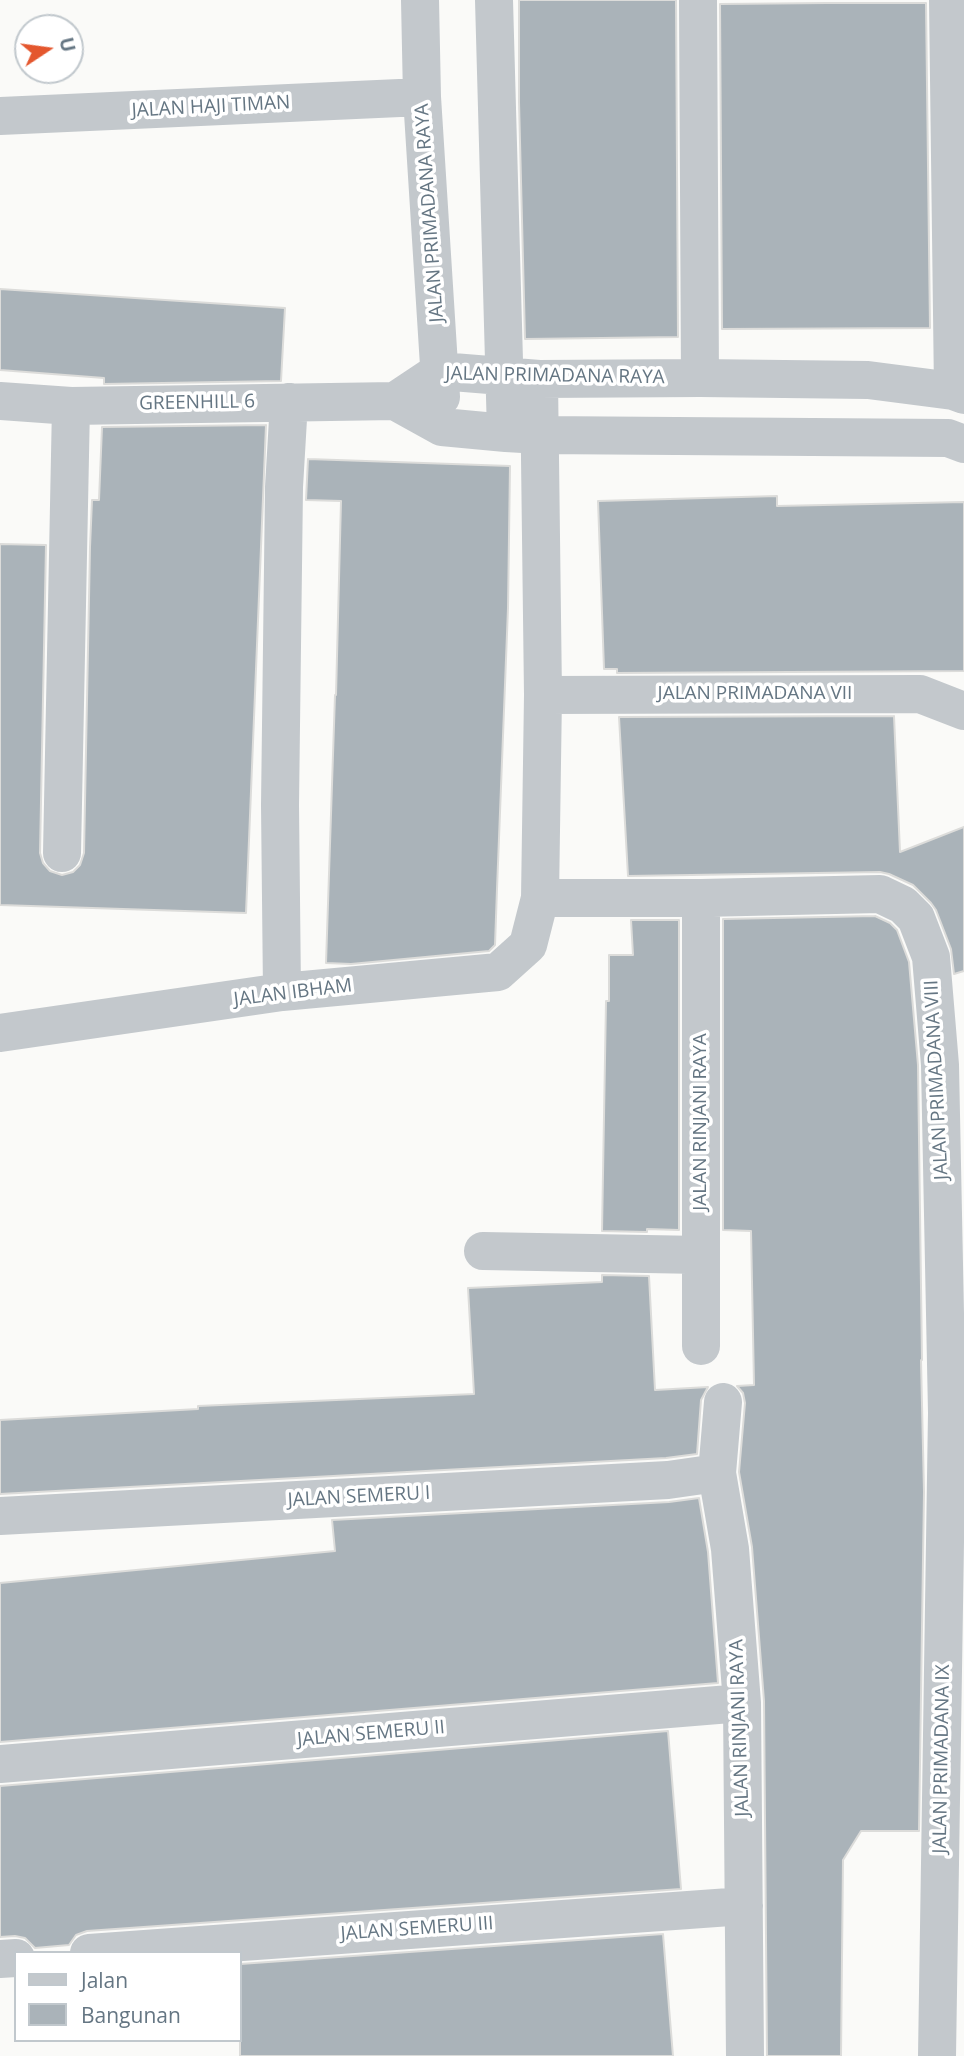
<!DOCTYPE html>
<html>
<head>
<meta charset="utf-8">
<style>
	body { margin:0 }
	#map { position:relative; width:964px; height:2056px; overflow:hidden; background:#fafaf8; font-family:"Open Sans",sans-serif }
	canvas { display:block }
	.legend { position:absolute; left:14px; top:1951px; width:228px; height:91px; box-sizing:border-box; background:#fff; border:2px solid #c1c8cd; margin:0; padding:9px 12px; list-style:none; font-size:21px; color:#657683 }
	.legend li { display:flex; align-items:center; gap:14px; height:35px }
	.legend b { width:35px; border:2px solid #c1c8cd }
	.north { position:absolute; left:14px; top:14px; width:70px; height:70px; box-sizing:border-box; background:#fff; border:2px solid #c1c8cd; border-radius:50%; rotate:77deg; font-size:19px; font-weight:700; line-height:28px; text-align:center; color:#657683 }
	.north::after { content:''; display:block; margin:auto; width:24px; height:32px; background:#e4572e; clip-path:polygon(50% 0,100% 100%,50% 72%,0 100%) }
</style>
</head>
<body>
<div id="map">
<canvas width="964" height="2056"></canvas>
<ul class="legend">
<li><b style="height:9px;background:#c3c8cc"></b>Jalan</li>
<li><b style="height:19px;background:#aab3b9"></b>Bangunan</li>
</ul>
<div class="north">U</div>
</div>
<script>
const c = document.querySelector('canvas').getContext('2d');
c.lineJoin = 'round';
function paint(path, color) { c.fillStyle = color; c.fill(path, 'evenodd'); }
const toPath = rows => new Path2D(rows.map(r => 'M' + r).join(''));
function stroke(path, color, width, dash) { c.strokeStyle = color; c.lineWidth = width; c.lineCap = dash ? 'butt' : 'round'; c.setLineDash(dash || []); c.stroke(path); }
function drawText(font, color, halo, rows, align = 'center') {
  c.font = font + ' "Open Sans",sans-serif'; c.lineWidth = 7; c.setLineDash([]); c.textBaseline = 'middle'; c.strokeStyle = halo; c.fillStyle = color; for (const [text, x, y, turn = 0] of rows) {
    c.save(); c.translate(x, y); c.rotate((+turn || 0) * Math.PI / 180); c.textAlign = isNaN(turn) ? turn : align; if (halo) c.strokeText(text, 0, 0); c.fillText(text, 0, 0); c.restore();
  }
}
const building = toPath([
	[519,0,676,0,678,337,525,339,519,102,519,0],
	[827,3,926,3,930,328,722,329,720,4,827,3],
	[0,289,285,308,281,381,104,384,104,378,0,370,0,289],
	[266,425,246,913,0,905,0,544,46,545,40,853,43,863,50,871,62,875,73,872,80,865,84,853,90,547,92,500,99,500,102,427,266,425],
	[308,459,510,466,508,608,497,889,495,945,489,951,351,964,326,963,335,695,336,695,341,501,306,500,308,459],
	[777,496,777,506,964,502,964,671,617,673,617,669,604,669,598,501,777,496],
	[894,716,900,852,964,827,964,971,954,974,951,949,936,910,931,903,913,885,889,874,880,872,628,876,619,717,894,716],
	[875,916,890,923,897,930,909,962,918,1065,922,1360,921,1360,924,1492,919,1831,861,1831,843,1860,841,2056,767,2056,764,1701,752,1547,739,1472,745,1403,743,1393,737,1386,754,1385,751,1231,723,1230,723,919,875,916],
	[631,920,679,920,679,1230,647,1229,647,1232,602,1231,606,1001,609,1001,609,955,633,955,631,920],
	[602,1275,649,1276,655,1390,708,1387,701,1400,697,1454,666,1458,0,1494,0,1420,198,1409,198,1406,474,1394,468,1288,602,1282,602,1275],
	[699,1498,708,1552,718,1683,0,1742,0,1583,335,1551,332,1520,669,1502,699,1498],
	[668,1731,681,1889,87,1931,76,1935,69,1945,35,1948,25,1938,15,1936,0,1937,0,1786,668,1731],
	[663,1934,673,2056,240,2056,240,1964,663,1934]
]);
const minor = toPath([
	[420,0,422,97,441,397],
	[494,0,506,433],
	[698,0,700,378],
	[948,0,953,391],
	[0,116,422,97],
	[0,401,71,406,395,401,442,427,506,433,540,435,948,438,964,444],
	[395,401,440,371,539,379,700,378,868,380,953,391,964,395],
	[543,695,920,694,964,711],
	[62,853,71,406],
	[540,898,701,898,880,894,903,905,916,918,931,957,940,1065,947,1413,937,2056],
	[282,992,280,805,284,487,289,402],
	[0,1033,282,992,498,972,528,945,540,898,543,695,539,379],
	[483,1251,701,1255],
	[701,1346,701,898],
	[723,1402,717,1473,730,1549,742,1703,745,2056],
	[0,1516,668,1480,717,1473],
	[0,1764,742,1703],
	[89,1953,744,1906],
	[0,1959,16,1958]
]);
const streetNames = [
	["JALAN HAJI TIMAN",211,107,-3],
	["JALAN PRIMADANA RAYA",430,213,-94],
	["JALAN PRIMADANA RAYA",555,376,1],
	["GREENHILL 6",197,403,-1],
	["JALAN PRIMADANA VII",755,694],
	["JALAN IBHAM",293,993,-7],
	["JALAN PRIMADANA VIII",937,1080,-93],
	["JALAN RINJANI RAYA",701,1122,-90],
	["JALAN SEMERU I",359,1497,-3],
	["JALAN RINJANI RAYA",740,1728,-92],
	["JALAN SEMERU II",371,1734,-5],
	["JALAN PRIMADANA IX",942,1759,-89],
	["JALAN SEMERU III",417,1929,-4]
];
paint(building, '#aab3b9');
stroke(building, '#dcdcda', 2);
stroke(minor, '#c3c8cc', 38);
drawText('19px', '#657683', '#fff', streetNames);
</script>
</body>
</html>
